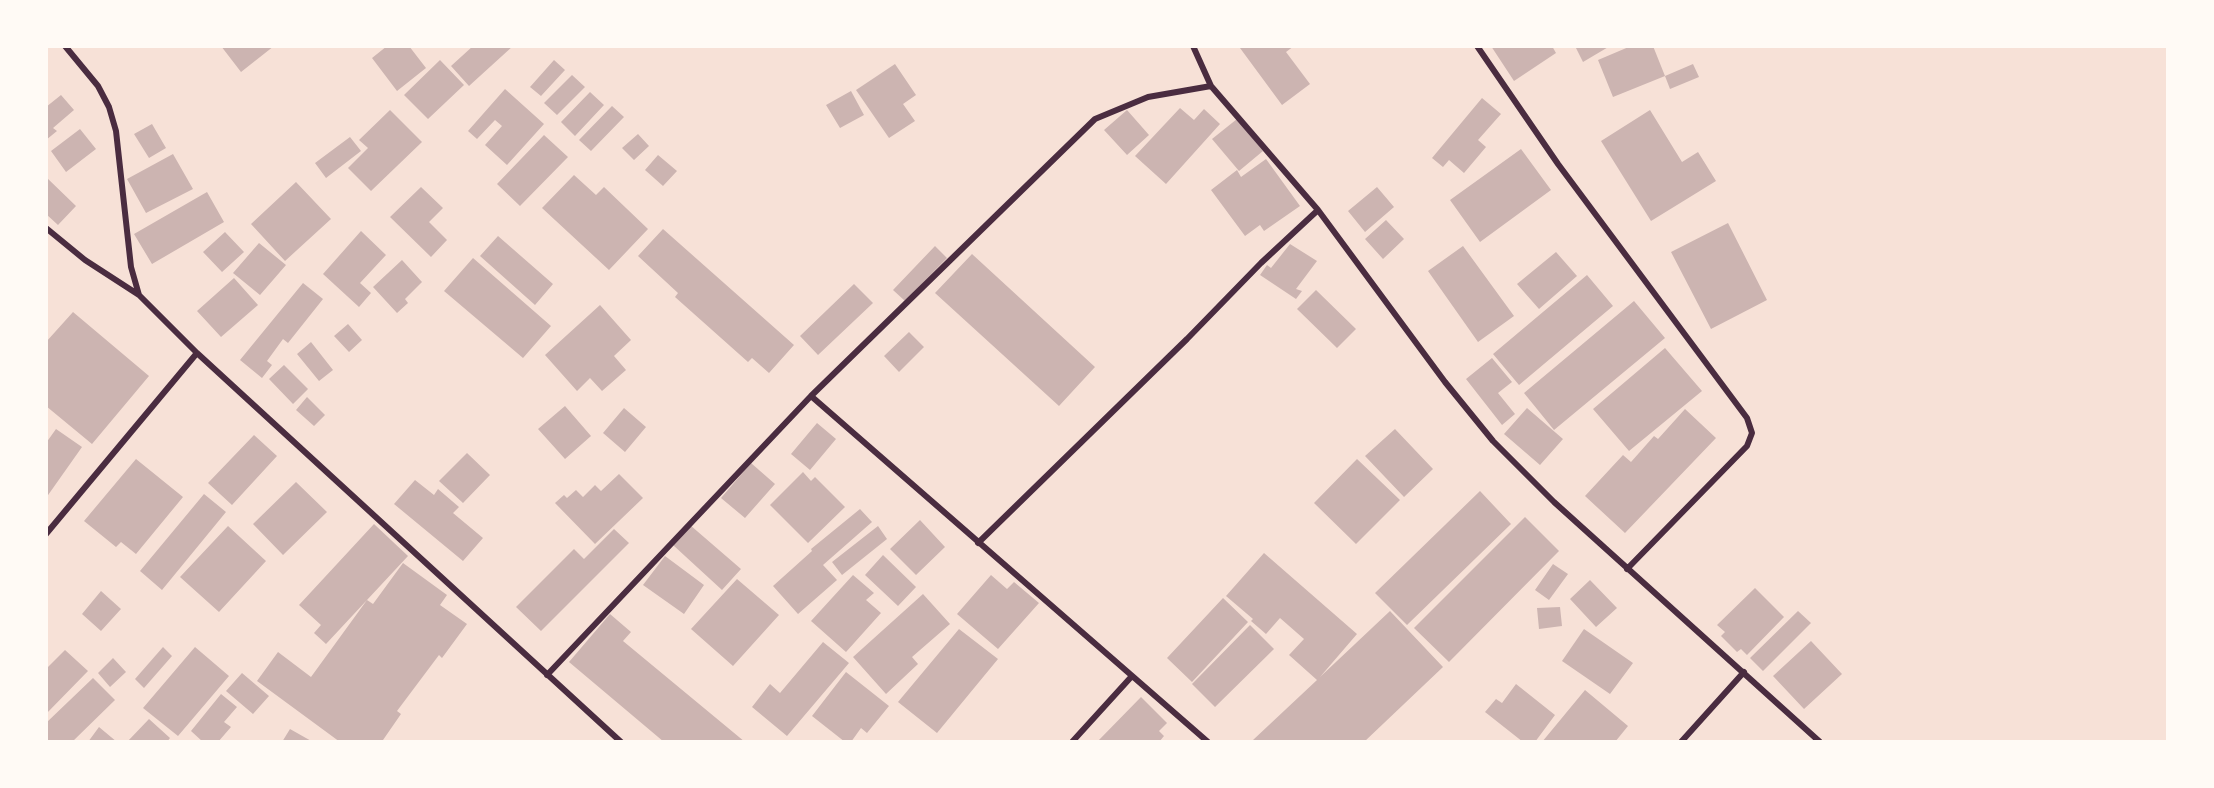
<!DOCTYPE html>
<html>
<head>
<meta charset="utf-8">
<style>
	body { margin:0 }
	#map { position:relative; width:2214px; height:788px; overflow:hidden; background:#f7e1d7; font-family:Figtree,sans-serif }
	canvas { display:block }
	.frame { position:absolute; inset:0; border:48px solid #fffaf5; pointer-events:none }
</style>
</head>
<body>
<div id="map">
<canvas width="2214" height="788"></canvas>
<div class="frame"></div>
</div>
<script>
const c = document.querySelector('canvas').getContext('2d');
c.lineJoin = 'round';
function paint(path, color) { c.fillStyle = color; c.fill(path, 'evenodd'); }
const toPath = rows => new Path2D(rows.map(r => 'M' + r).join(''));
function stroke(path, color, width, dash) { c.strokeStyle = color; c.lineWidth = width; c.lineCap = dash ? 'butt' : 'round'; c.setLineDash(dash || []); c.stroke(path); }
const building = toPath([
	[221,46,274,46,241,72],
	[387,46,409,46,426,68,397,91,372,58],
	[473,46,513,46,469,86,451,66],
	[1243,46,1294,46,1286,52,1310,84,1282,105,1240,48],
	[1491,46,1552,46,1556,53,1514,81],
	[1575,46,1610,46,1583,62],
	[1631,46,1653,46,1665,76,1613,97,1598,60],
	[440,60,464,85,428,119,404,95],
	[554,60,565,70,541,96,530,87],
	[895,64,916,95,903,104,915,121,889,138,856,90],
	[1693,64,1699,77,1670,89,1665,76],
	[572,75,585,87,557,115,544,103],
	[505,89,544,124,507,165,485,145,502,126,495,120,477,139,468,131],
	[851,91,864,115,840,128,826,105],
	[590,92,604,105,575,136,561,122],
	[61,95,74,110,53,128,57,131,46,140,46,107],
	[1482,98,1501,114,1478,140,1486,147,1464,173,1449,160,1443,167,1432,158],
	[612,106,624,117,591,151,579,140],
	[1180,108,1194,120,1204,109,1220,124,1166,184,1135,156],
	[390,110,422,142,371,191,348,168,368,148,359,140],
	[1127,110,1149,135,1127,155,1104,130],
	[1650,110,1682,162,1698,152,1716,181,1651,221,1601,141],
	[1237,119,1263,151,1239,171,1212,139],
	[152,124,166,148,149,158,134,134],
	[80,129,96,149,66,172,51,151],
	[638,134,649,146,634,160,622,148],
	[544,135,568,157,520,206,497,184],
	[350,137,361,151,326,178,315,163],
	[1521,149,1551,190,1480,242,1450,200],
	[173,154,193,189,146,213,127,179],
	[658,155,677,171,663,186,645,170],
	[1266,159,1300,206,1264,231,1260,225,1245,236,1211,190,1237,170,1241,177],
	[574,175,596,195,604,187,648,229,609,270,542,208],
	[46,177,76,206,58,225,46,214],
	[296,182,331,219,285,261,251,224],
	[421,187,443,208,429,222,447,240,431,257,390,217],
	[1377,187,1394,207,1365,232,1348,211],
	[207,192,224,222,152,264,134,234],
	[1386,220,1404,239,1383,259,1365,239],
	[1728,223,1767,300,1711,329,1671,252],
	[663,229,794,345,769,373,752,358,748,362,675,297,678,293,638,256],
	[361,231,386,255,360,283,371,293,359,307,323,274],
	[225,232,244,252,222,272,203,252],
	[498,236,553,284,535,305,480,256],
	[259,243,286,265,260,295,233,273],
	[1290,244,1317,261,1296,289,1302,291,1296,299,1260,275,1267,265,1271,268],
	[935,246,947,258,905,301,893,290],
	[1463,246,1514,316,1478,342,1428,271],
	[1556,252,1577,276,1539,309,1517,284],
	[972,254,1095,367,1059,406,935,293],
	[473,258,551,326,523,358,444,291],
	[402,260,422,282,405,299,408,303,397,313,373,287],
	[1587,275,1613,306,1519,385,1493,354],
	[234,278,258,305,221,337,197,311],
	[303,283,323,299,288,343,283,339,267,361,272,365,262,378,240,360],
	[854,284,873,303,818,355,800,336],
	[1316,290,1356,329,1337,348,1297,309],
	[1634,301,1665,338,1554,430,1524,393],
	[600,305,631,340,614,356,626,370,602,391,590,378,577,391,545,355],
	[73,312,149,376,92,444,46,406,46,342],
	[348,324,362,340,349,352,334,336],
	[909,332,924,347,899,372,884,356],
	[311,342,333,370,319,381,297,354],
	[1665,348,1702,391,1629,451,1593,409],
	[1492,358,1512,382,1498,393,1515,414,1502,425,1466,379],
	[284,365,308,389,293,404,269,379],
	[307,397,325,415,314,426,296,410],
	[565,406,591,436,565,459,538,429],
	[624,408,646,427,625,452,603,433],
	[1527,408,1563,439,1540,465,1504,434],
	[1685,409,1716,438,1625,533,1585,496,1623,455,1631,462,1654,436,1658,439],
	[817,423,836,439,810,470,791,454],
	[56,429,82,447,46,498,46,443],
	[1395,429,1433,469,1404,497,1365,456],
	[254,435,277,456,232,505,208,483],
	[467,453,490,475,463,503,439,481],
	[136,459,183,497,136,554,121,542,116,547,84,521],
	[1357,459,1400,500,1356,544,1314,503],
	[751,463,775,484,745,518,721,498],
	[803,472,811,481,815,477,845,507,808,543,770,505],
	[619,474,643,498,595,544,555,503,564,495,567,498,576,490,583,497,595,485,601,491],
	[415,480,434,495,438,489,459,507,453,513,483,538,463,561,394,504],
	[296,482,327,512,283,555,253,524],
	[1480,491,1511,524,1407,625,1375,593],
	[204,494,226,512,162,590,140,571],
	[860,509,872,522,823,565,837,580,798,614,773,586,812,551,811,549],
	[1525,517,1559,551,1449,662,1414,628],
	[920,520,945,547,916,575,890,549],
	[374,524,408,556,326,644,314,633,321,625,299,605],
	[690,525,741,569,722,590,673,545],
	[228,526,266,561,219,612,180,577],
	[878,526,887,539,842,575,832,562],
	[614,529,629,543,541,631,516,607,574,549,584,559],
	[1264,553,1357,634,1320,677,1390,611,1443,667,1364,742,1253,740,1317,680,1289,655,1304,639,1280,618,1266,634,1251,621,1253,619,1226,596],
	[883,555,916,587,898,606,865,575],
	[665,556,704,585,684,614,643,585],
	[403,563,447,595,440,605,467,624,442,658,439,655,397,711,401,714,383,740,385,742,340,742,257,681,278,652,311,677,367,600,373,604],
	[1553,564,1568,574,1549,600,1535,590],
	[853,575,874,593,866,600,881,613,846,652,811,621],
	[991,575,1007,589,1014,582,1039,603,998,649,957,614],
	[737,579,779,615,733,666,691,629],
	[1590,580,1617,608,1596,627,1570,599],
	[1755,588,1784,617,1747,655,1741,649,1737,652,1721,636,1725,632,1717,625],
	[101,591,121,609,101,631,82,614],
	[923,594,950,624,912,657,918,664,886,694,853,657],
	[1223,598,1248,622,1192,682,1167,658],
	[1560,607,1562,626,1539,629,1537,608],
	[1798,611,1811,623,1763,671,1750,658],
	[610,614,631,632,623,641,745,742,664,742,569,662],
	[1250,625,1274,649,1215,707,1192,684],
	[959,629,998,659,937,733,898,702],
	[1584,629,1633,663,1610,694,1562,661],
	[1811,641,1842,674,1804,709,1773,676],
	[823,642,849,663,787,736,752,707,770,684,780,693],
	[163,647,172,656,144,688,135,679],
	[195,647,229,676,178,736,143,708],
	[65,650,88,671,46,714,46,669],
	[113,658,126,672,110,687,98,673],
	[846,672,889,706,867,733,861,728,851,742,845,742,812,716],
	[242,673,269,696,253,714,226,691],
	[93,678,115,700,72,742,46,742,46,723],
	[1516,684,1555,715,1535,742,1523,742,1485,712,1496,699,1502,703],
	[1585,690,1628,726,1615,742,1542,742],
	[221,694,237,707,224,722,231,727,218,742,203,742,191,731],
	[1141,697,1167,723,1159,731,1164,736,1159,742,1097,742],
	[149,719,170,738,167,742,127,742],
	[99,727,117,742,88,742],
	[290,729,313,742,282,742]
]);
const minor = toPath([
	[65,46,98,86,109,107,116,131,131,267,139,295,197,353,621,742],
	[1193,46,1211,86,1318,210,1445,382,1493,441,1554,502,1820,742],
	[1477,46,1558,164,1747,418,1752,433,1747,446,1627,569],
	[46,228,85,260,139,295],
	[811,396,1208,742],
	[46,534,197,353],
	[978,543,1187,339,1261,263,1318,210],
	[547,675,811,396,1095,119,1148,97,1211,86],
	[1072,742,1132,676],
	[1681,742,1744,672]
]);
paint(building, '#ccb4b1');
stroke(minor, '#4a2c40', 6);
</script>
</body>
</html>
